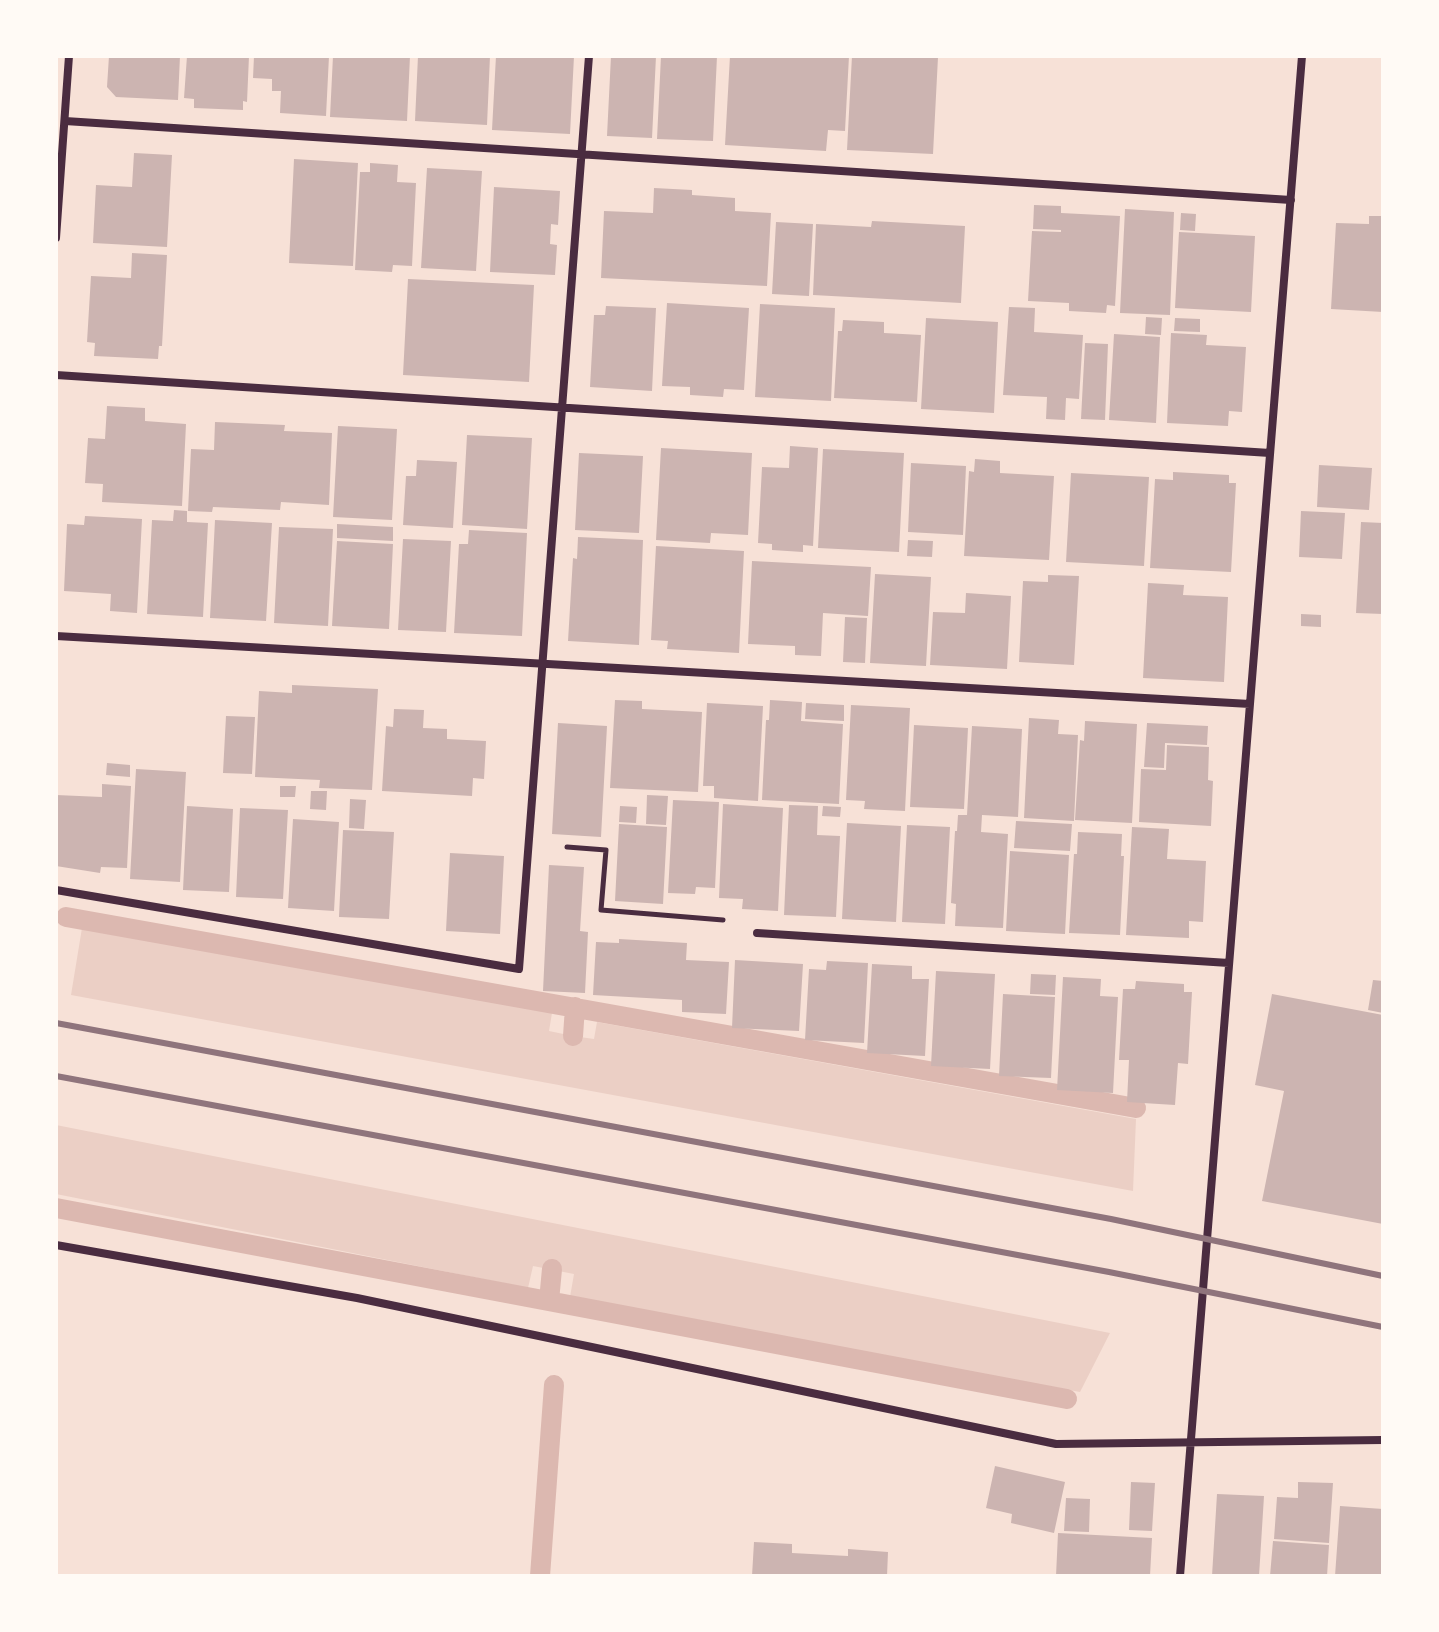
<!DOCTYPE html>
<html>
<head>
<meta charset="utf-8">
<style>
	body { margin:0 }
	#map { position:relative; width:1439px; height:1632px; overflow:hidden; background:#f7e1d7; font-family:"Alegreya Sans",sans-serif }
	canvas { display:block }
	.frame { position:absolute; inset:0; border:58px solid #fffaf5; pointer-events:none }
</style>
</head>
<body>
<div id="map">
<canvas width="1439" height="1632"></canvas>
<div class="frame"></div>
</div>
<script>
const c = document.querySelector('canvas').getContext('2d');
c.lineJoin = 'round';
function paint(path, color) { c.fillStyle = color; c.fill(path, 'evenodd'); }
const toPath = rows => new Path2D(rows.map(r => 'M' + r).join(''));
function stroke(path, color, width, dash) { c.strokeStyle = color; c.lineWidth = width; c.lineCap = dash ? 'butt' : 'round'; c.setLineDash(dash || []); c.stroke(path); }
const green = toPath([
	[82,928,552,1013,549,1031,573,1036,594,1039,597,1022,1136,1119,1133,1191,71,995],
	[56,1125,1110,1333,1080,1392,570,1297,574,1274,533,1266,528,1288,56,1194]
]);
const stream = toPath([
	[66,917,1136,1108],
	[573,1036,575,1007],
	[56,1208,1067,1399],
	[549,1301,552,1269],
	[540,1576,554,1385]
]);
const building = toPath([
	[109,56,180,56,178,100,116,97,107,87],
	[187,56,249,56,247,102,243,101,243,110,194,108,194,99,184,98],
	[254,56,329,56,326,116,280,113,281,91,272,91,272,79,253,78],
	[333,56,410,56,407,121,330,117],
	[418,56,490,56,487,125,415,121],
	[496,56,574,56,570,134,492,130],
	[611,56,656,56,652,138,607,136],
	[661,56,717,56,713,141,657,139],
	[730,56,849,56,845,131,828,130,826,151,725,145],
	[852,56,938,57,933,154,847,150],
	[134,153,172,155,167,247,93,243,96,185,132,187],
	[294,159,358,163,353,266,289,263],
	[370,163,398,165,397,182,416,183,412,266,393,265,392,272,355,270,360,172,370,172],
	[427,168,482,171,476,271,421,268],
	[494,187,560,191,558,225,551,224,550,244,557,245,555,275,490,272],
	[654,188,692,190,692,195,735,198,735,211,771,213,767,286,601,278,604,211,653,213],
	[1034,205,1061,206,1061,213,1120,216,1115,306,1107,305,1106,313,1069,311,1069,303,1028,301,1032,231,1061,232,1061,230,1033,229],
	[1125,209,1174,212,1170,315,1120,313],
	[1181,213,1196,214,1195,231,1180,230],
	[1369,216,1383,216,1383,312,1331,309,1336,223,1369,224],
	[872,221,965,226,961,303,813,295,816,224,871,227],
	[776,222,813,224,809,296,772,294],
	[1179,232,1255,236,1251,312,1175,308],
	[132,253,167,255,162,346,159,346,158,359,94,356,95,343,87,342,91,276,131,278],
	[408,279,534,285,529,382,403,375],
	[667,303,749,308,744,390,724,389,723,397,690,395,690,387,662,386],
	[760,304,835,308,831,401,755,397],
	[606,306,656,308,652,391,590,387,594,315,605,315],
	[1009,307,1035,308,1034,332,1083,335,1079,399,1066,398,1065,420,1046,419,1047,397,1003,395],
	[1146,317,1162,318,1161,335,1145,334],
	[926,318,998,322,994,413,921,409],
	[1175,318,1200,319,1200,332,1174,331],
	[843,320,884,322,884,333,921,335,917,402,834,398,838,331,842,331],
	[1171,333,1207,335,1206,345,1246,347,1242,412,1229,411,1228,426,1167,423],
	[1114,334,1160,337,1156,423,1109,420],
	[1085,343,1108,344,1105,420,1081,419],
	[107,406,145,408,145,421,186,424,182,506,102,502,103,484,85,483,88,438,105,439],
	[215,422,285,425,284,431,332,433,329,505,281,502,280,510,213,507,212,512,188,511,191,449,214,450],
	[338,426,397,429,392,520,333,517],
	[467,435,532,438,527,529,462,525],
	[790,446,818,448,813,546,803,545,803,552,772,550,772,544,758,543,762,467,789,468],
	[661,448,752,453,748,535,711,533,710,543,656,540],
	[823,449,904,453,899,552,818,548],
	[579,453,643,456,639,533,575,530],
	[975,459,1000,461,1000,473,1054,476,1049,560,964,556,969,471,974,472],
	[417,460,457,462,453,528,403,525,406,476,416,476],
	[911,463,966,466,963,535,908,532],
	[1319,465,1372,468,1369,510,1317,507],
	[1173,472,1229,475,1229,483,1236,483,1231,572,1150,568,1155,479,1173,480],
	[1071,473,1149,477,1144,566,1066,562],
	[174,510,187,511,187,522,208,523,203,617,147,614,152,520,173,521],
	[1301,511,1345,513,1342,559,1299,557],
	[85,516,142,519,137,613,110,611,111,594,64,591,67,524,84,525],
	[215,520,272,523,266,621,210,618],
	[1361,522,1383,523,1383,614,1356,613],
	[337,524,393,527,393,541,337,538],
	[279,527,333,529,328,626,274,623],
	[469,530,527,533,522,636,454,633,459,544,468,544],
	[578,537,643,540,639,645,568,641,573,558,577,559],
	[403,539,451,541,446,632,398,630],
	[908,540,933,541,932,557,907,556],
	[337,541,393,544,389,629,332,626],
	[656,546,744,551,739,653,667,649,668,641,651,640],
	[752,561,871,567,868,616,823,613,821,656,795,655,795,646,748,644],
	[875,574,931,577,926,666,870,663],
	[1048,575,1079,576,1074,665,1019,662,1023,581,1048,582],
	[1148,583,1184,585,1183,595,1228,597,1224,682,1143,678],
	[966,593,1011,596,1007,669,930,665,933,612,965,613],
	[1301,614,1321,615,1321,627,1301,626],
	[845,617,867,618,865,663,843,662],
	[292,685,378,689,372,790,319,788,320,780,255,777,259,691,292,693],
	[615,700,642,701,642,709,702,712,698,792,610,788],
	[770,700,802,702,801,721,843,724,839,804,762,800,766,720,769,720],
	[707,703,763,706,758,801,714,798,714,786,703,786],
	[806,703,844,705,844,721,805,719],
	[851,705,910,708,905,811,864,809,865,801,846,800],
	[394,709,424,710,423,728,447,729,447,739,486,741,484,779,473,778,472,796,382,791,386,726,393,727],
	[226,716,255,717,252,774,223,773],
	[1029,718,1059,720,1058,734,1078,735,1074,821,1024,818],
	[1085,721,1137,724,1132,823,1075,820,1080,740,1084,741],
	[558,723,607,726,601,837,552,834],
	[1147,723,1208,726,1207,745,1165,743,1164,768,1144,767],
	[914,725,968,728,964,809,910,807],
	[972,726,1022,729,1018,817,982,815,981,832,1008,834,1003,928,955,926,956,904,951,903,955,831,957,831,958,815,967,815],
	[1167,745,1209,747,1208,780,1213,781,1211,826,1139,822,1141,769,1166,770],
	[107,763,130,765,130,777,106,775],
	[136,769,186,772,180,882,130,879],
	[102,784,131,786,127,868,101,867,100,873,56,866,56,795,102,797],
	[280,786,296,786,295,797,280,797],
	[311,791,327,791,326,810,310,809],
	[647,795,668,796,666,825,646,824],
	[350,799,366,800,364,829,349,828],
	[673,800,719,802,715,888,696,887,695,894,668,893],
	[723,804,783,808,778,911,742,909,743,899,719,898],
	[789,805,818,806,817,835,840,836,836,917,784,915],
	[187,806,233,809,229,892,183,890],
	[620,806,637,807,636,823,619,822],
	[823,806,841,807,840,817,822,816],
	[240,808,288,810,283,899,236,897],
	[293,819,339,822,334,911,288,908],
	[1016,821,1072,824,1070,851,1014,848],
	[847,823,901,826,896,922,842,919],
	[619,824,667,827,663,904,615,901],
	[907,825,950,827,945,924,902,922],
	[1132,827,1169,829,1167,859,1206,861,1203,922,1189,921,1189,938,1126,935],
	[343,830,394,832,389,919,339,917],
	[1078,832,1122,834,1121,856,1124,856,1120,935,1069,933,1074,854,1077,854],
	[1010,851,1069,855,1065,934,1006,931],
	[450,853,504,856,500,934,446,931],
	[549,865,584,867,580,931,588,932,585,993,543,991],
	[619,939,687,943,686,960,729,962,726,1014,682,1012,682,1000,593,995,596,942,619,943],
	[735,960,803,964,799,1031,732,1028],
	[827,961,868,963,864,1043,805,1040,809,969,826,970],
	[872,964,912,966,912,979,929,979,925,1056,867,1053],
	[936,971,995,974,990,1069,931,1066],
	[1031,974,1056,975,1055,995,1030,994],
	[1063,977,1101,979,1100,996,1118,997,1113,1093,1057,1090],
	[1373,980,1383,981,1383,1013,1368,1010],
	[1136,981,1184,984,1184,992,1192,992,1188,1064,1178,1063,1175,1105,1127,1102,1129,1060,1119,1060,1123,989,1135,989],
	[1003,994,1055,997,1051,1078,999,1076],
	[1272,994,1383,1015,1383,1224,1262,1201,1284,1091,1255,1085],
	[995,1466,1065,1482,1054,1533,1011,1523,1012,1514,986,1508],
	[1131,1482,1155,1483,1152,1531,1129,1530],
	[1298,1482,1333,1483,1329,1543,1274,1539,1277,1497,1298,1498],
	[1217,1494,1264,1496,1259,1576,1212,1576],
	[1066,1498,1090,1499,1089,1532,1064,1531],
	[1340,1506,1383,1509,1383,1576,1335,1576],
	[1058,1533,1152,1538,1150,1576,1056,1576],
	[1273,1541,1329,1545,1327,1576,1270,1576],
	[754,1542,792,1544,792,1553,848,1556,848,1549,888,1552,887,1576,752,1576]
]);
const path = toPath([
	[567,847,606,850,601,910,723,920]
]);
const minor = toPath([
	[65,121,1291,200],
	[56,238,69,56],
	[56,375,1270,453],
	[56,636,1250,704],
	[56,890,519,969,589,56],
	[757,933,1229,963],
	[56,1245,357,1298,1056,1444,1383,1440],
	[1180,1576,1302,56]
]);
const rail = toPath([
	[56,1023,1111,1219,1383,1276],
	[56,1076,1109,1272,1383,1327]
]);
paint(green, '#ebcfc5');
stroke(stream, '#dcb8b0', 20);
paint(building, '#ccb4b1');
stroke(path, '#4a2c40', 5);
stroke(minor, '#4a2c40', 8);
stroke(rail, '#8f747c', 6);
</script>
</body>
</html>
